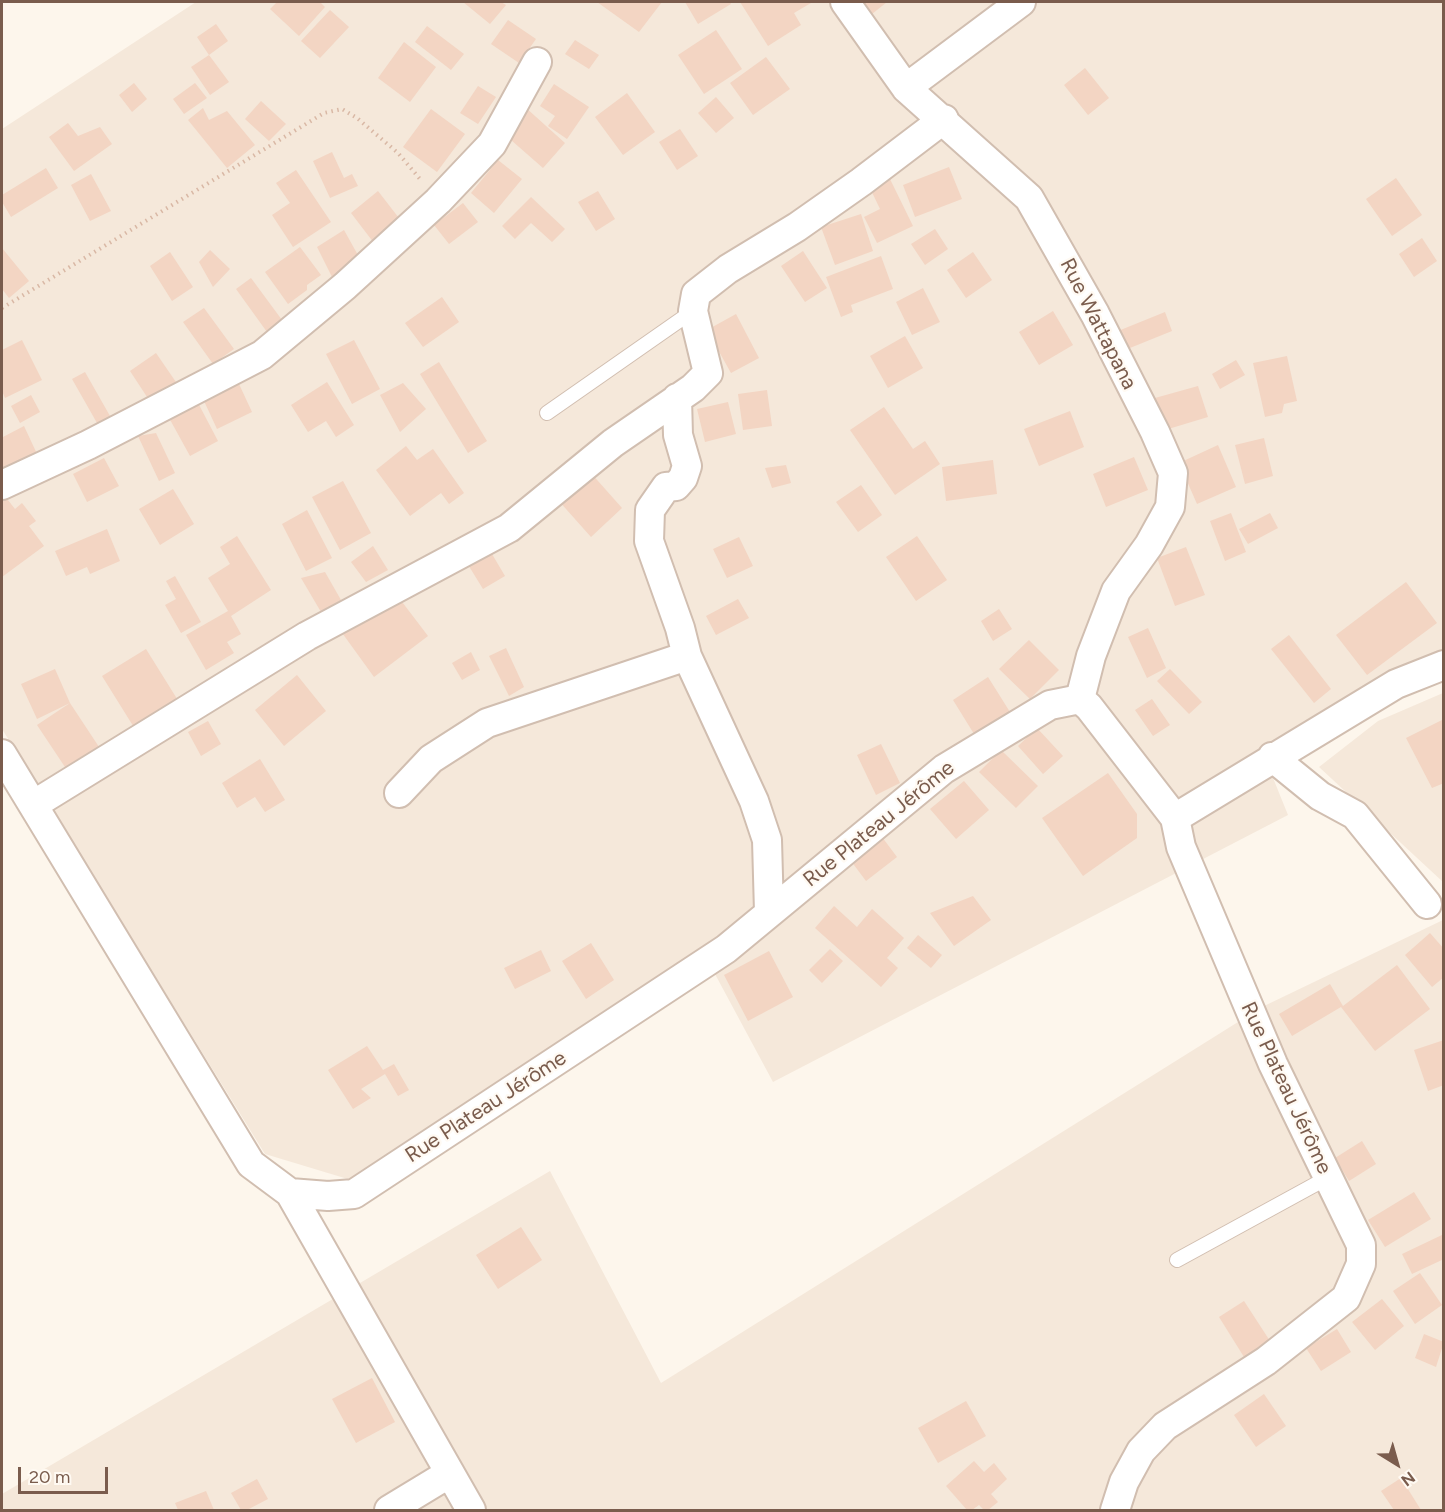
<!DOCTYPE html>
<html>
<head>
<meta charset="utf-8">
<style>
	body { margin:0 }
	#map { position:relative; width:1445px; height:1512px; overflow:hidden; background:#fdf6ec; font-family:Figtree,sans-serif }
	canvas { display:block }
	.frame { position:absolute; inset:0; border:3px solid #7a5c4d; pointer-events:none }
	.north { position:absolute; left:1367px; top:1434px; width:60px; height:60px; -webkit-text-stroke:4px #fffaf3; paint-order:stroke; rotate:143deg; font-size:16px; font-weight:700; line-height:24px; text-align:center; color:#7a5c4d }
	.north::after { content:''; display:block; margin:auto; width:21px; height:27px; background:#7a5c4d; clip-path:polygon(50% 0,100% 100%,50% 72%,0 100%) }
	.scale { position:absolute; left:18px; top:1467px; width:90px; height:27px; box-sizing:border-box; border:3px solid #7a5c4d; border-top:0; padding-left:8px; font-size:18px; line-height:21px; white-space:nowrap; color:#7a5c4d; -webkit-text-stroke:4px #fffaf3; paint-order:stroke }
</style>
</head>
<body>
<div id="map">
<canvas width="1445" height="1512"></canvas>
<div class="frame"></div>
<div class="north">N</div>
<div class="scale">20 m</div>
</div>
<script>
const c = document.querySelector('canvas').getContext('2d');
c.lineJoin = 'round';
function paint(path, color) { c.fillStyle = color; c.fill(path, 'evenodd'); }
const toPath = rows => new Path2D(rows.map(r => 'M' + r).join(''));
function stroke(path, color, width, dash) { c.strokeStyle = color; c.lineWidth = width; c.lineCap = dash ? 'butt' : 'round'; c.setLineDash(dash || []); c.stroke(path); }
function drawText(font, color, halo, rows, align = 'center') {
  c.font = font + ' Figtree,sans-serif'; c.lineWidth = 4.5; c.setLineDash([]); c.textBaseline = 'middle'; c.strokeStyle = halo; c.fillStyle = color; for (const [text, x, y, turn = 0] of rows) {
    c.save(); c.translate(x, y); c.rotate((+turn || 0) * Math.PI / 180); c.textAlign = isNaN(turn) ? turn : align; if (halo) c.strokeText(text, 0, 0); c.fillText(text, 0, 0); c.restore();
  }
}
const residential = toPath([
	[196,2,1443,2,1443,661,1269,768,1288,815,773,1082,701,948,351,1180,265,1154,2,729,2,129],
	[1443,693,1443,882,1319,767,1378,721],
	[1443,920,1443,1510,2,1510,2,1494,550,1171,661,1383,1262,1007]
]);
const building = toPath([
	[277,2,320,2,325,7,299,36,270,9],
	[463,2,501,2,506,5,490,24],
	[597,2,662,2,639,32],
	[685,2,730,2,731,4,698,24],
	[740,2,810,2,811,3,794,13,801,25,768,46],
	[853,2,887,2,867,18],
	[330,10,349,27,320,58,301,41],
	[508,20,536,39,519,63,491,44],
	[216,24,228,41,209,55,197,37],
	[427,26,464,54,451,70,415,42],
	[716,30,742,69,704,94,678,55],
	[575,40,599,55,589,69,565,54],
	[404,42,436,67,410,102,378,78],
	[209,55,229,82,210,95,191,67],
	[766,57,790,89,753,115,730,83],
	[1085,68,1109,98,1088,115,1064,85],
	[134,83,147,99,132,112,119,95],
	[195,83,207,98,184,114,173,99],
	[554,84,589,107,567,139,548,126,555,116,540,106],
	[478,86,496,97,478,124,460,113],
	[627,93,655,132,623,155,595,117],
	[716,97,734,118,716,133,698,113],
	[261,101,286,124,269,141,245,119],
	[525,107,565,143,543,168,503,133],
	[203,108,209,120,227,111,255,145,227,168,188,120],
	[431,109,465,134,437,172,403,147],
	[68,123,78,136,100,127,112,144,74,171,49,137],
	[680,129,698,156,677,170,659,142],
	[332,152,344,178,352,174,358,186,330,198,313,161],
	[498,160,522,179,494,213,471,193],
	[949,167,962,199,915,217,903,185],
	[46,168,58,188,11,217,2,202,2,195],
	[296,170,331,222,293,247,272,215,290,203,276,183],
	[91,174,111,211,90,221,71,185],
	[889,177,913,226,877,243,864,217,880,209,869,186],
	[1396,178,1422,215,1392,236,1366,199],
	[378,191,402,222,374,243,351,213],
	[598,191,615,219,596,231,578,202],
	[531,197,565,229,552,242,531,223,515,239,502,226],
	[463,203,478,222,449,244,434,225],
	[861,214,873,251,835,265,821,227],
	[935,229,948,249,925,265,911,244],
	[344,230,359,257,333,279,317,247],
	[1422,238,1437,261,1414,277,1399,254],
	[300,247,321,275,307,285,307,290,288,304,265,272],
	[2,248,29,281,9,298,2,289],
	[210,250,230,269,213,287,199,262],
	[803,251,827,288,805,302,781,266],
	[170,252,193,287,172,301,150,266],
	[973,252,992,280,966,298,947,270],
	[881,256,893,289,851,305,853,312,841,317,826,277],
	[251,278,282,320,267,332,236,289],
	[923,288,940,322,912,335,896,302],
	[442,297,459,322,423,347,405,323],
	[204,308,234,349,213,364,183,322],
	[1053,311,1073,345,1039,365,1019,332],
	[1165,312,1172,331,1125,350,1118,331],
	[736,314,759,358,731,373,707,330],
	[905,336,923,368,888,388,870,356],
	[22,340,42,380,5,398,2,391,2,350],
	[354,340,380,389,352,404,326,354],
	[156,353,178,385,151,403,130,371],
	[1287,356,1297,401,1284,404,1282,413,1265,417,1253,363],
	[1236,360,1245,375,1220,389,1212,374],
	[439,362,487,441,468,453,420,374],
	[85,372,114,423,101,430,72,379],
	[327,382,354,425,336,437,326,421,308,432,291,405],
	[403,383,426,409,400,432,380,395],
	[239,384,252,412,217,429,204,401],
	[1198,386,1208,417,1165,430,1155,398],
	[767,390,772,426,743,430,738,394],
	[31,395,40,412,20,423,11,406],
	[197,401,218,441,190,456,168,416],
	[728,402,736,434,705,442,697,409],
	[884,407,913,449,925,441,940,464,895,495,850,430],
	[1070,411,1084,447,1039,466,1024,429],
	[24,426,38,456,2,474,2,433,3,437],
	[156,433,175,473,159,481,138,436],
	[1264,438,1273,476,1245,484,1235,445],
	[1218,445,1236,487,1197,504,1179,463],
	[406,446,417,460,433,449,464,493,449,504,441,493,410,516,376,470],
	[1134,457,1148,490,1106,507,1093,474],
	[104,458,119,486,87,502,73,474],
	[993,460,997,494,946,501,942,467],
	[786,465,791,483,772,488,765,468],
	[590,472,622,508,591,537,558,500],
	[343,481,371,533,340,550,312,497],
	[861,485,882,515,858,532,836,502],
	[173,489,194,524,160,545,139,509],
	[4,495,15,509,22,503,36,521,29,526,44,546,2,577,2,497],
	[307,510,332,558,306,571,282,524],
	[1231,513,1246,552,1225,561,1210,521],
	[1270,513,1278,528,1248,544,1239,529],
	[107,529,120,561,90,574,87,567,66,576,55,551],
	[237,536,271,590,231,616,241,634,227,642,234,653,206,670,186,635,228,611,208,578,230,564,220,547],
	[917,536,947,580,916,601,886,557],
	[739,537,753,566,727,578,713,549],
	[373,546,388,570,366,582,351,562],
	[1186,547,1205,595,1175,606,1157,558],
	[489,549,505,576,483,589,467,563],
	[325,572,341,600,321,612,301,578],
	[175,576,201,622,181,633,165,605,176,599,166,581],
	[1406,582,1437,623,1367,675,1336,635],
	[393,590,428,636,374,677,340,630],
	[738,599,749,618,716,635,706,616],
	[999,609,1012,629,993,641,981,621],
	[1148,628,1166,668,1147,678,1128,637],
	[1289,635,1331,689,1314,703,1271,649],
	[1029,640,1059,670,1030,699,999,669],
	[506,648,524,687,509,696,489,656],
	[146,649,179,702,135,729,102,676],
	[471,652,480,670,462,680,452,663],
	[55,669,70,703,37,719,21,684],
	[1170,669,1202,702,1189,714,1157,681],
	[297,675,326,711,284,746,255,710],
	[988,677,1015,720,979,742,953,700],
	[1152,699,1170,725,1153,736,1135,710],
	[70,703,103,753,71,776,37,725],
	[1444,719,1444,783,1432,788,1406,738],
	[208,721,221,744,201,756,188,732],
	[1037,728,1063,756,1043,774,1018,746],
	[881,744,900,783,876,795,857,755],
	[1001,750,1038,786,1016,808,979,772],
	[260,759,285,800,265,812,255,797,237,808,222,783],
	[1108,773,1137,814,1137,838,1083,876,1042,818],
	[964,781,989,810,956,839,930,809],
	[879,833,897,857,866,881,848,857],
	[973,896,991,920,954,946,930,913],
	[834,906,857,927,872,909,904,938,887,958,898,968,881,987,815,928],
	[1430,933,1444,949,1444,977,1432,987,1405,955],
	[918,935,942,955,931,968,907,948],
	[591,943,614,980,586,999,562,961],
	[830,949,843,961,822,983,809,970],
	[541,950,551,971,515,989,504,968],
	[769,951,793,997,748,1021,724,975],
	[1397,965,1430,1009,1375,1051,1341,1007,1292,1036,1279,1014,1330,984,1343,1006],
	[1444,1040,1444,1085,1428,1091,1414,1050],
	[367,1046,383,1070,394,1064,409,1090,398,1096,385,1074,361,1089,371,1098,353,1109,328,1070],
	[1362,1141,1376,1164,1349,1181,1335,1158],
	[1414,1192,1431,1219,1385,1247,1368,1220],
	[521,1227,542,1260,498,1289,476,1255],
	[1444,1234,1444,1259,1412,1274,1402,1254],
	[1420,1273,1442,1305,1415,1324,1393,1291],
	[1382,1299,1404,1326,1375,1350,1352,1322],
	[1244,1301,1270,1341,1244,1357,1219,1317],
	[1337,1329,1351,1352,1321,1371,1306,1348],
	[1424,1334,1444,1342,1436,1367,1415,1358],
	[372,1378,395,1422,356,1443,332,1399],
	[1264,1394,1286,1426,1256,1447,1234,1415],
	[966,1401,986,1436,938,1463,918,1428],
	[974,1461,984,1472,994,1463,1007,1479,991,1494,998,1502,988,1510,984,1510,979,1505,972,1510,967,1510,946,1486],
	[1401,1478,1421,1510,1394,1510,1381,1491],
	[257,1479,268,1499,247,1510,241,1510,231,1493],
	[206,1491,214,1510,178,1510,175,1503]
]);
const path = toPath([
	[2,308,324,113,342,109,357,118,398,153,420,179]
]);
const service = toPath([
	[547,413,693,311],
	[1177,1260,1327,1178]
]);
const minor = toPath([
	[845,2,906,88,1029,198,1095,314,1155,432,1173,473,1170,507,1149,545,1116,591,1091,656,1080,699],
	[906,88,1021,2],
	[677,398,678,435,687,466,683,478,676,486,666,487,650,510,649,541,680,628,687,656,754,801,767,840,769,912],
	[2,485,88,445,262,355,345,286,438,201,492,144,537,62],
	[2,754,251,1164,290,1193,328,1196,354,1194,726,949,944,769,1050,705,1080,699,1089,707,1175,818,1181,847,1273,1064,1361,1245,1361,1264,1346,1298,1266,1361,1165,1426,1141,1451,1124,1482,1115,1510],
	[1272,757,1320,796,1355,815,1427,904],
	[399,793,431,759,487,723,687,656],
	[33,805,307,636,509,528,613,443,693,388,708,373,693,311,696,294,728,269,797,227,861,182,944,119],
	[1175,818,1396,684,1444,665],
	[290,1193,471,1510],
	[389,1510,450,1473]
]);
const streetNames = [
	["Rue Wattapana",1098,324,63],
	["Rue Plateau Jérôme",879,824,-39],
	["Rue Plateau Jérôme",1286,1088,65],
	["Rue Plateau Jérôme",486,1107,-33]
];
paint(residential, '#f5e8da');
paint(building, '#f3d5c3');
stroke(service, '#d1beb0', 16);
stroke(minor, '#d1beb0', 32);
stroke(path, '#d9b8a5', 4, [1.5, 4.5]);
stroke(service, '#fff', 14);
stroke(minor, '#fff', 28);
drawText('21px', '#7a5c4d', '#fffaf3', streetNames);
</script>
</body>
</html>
